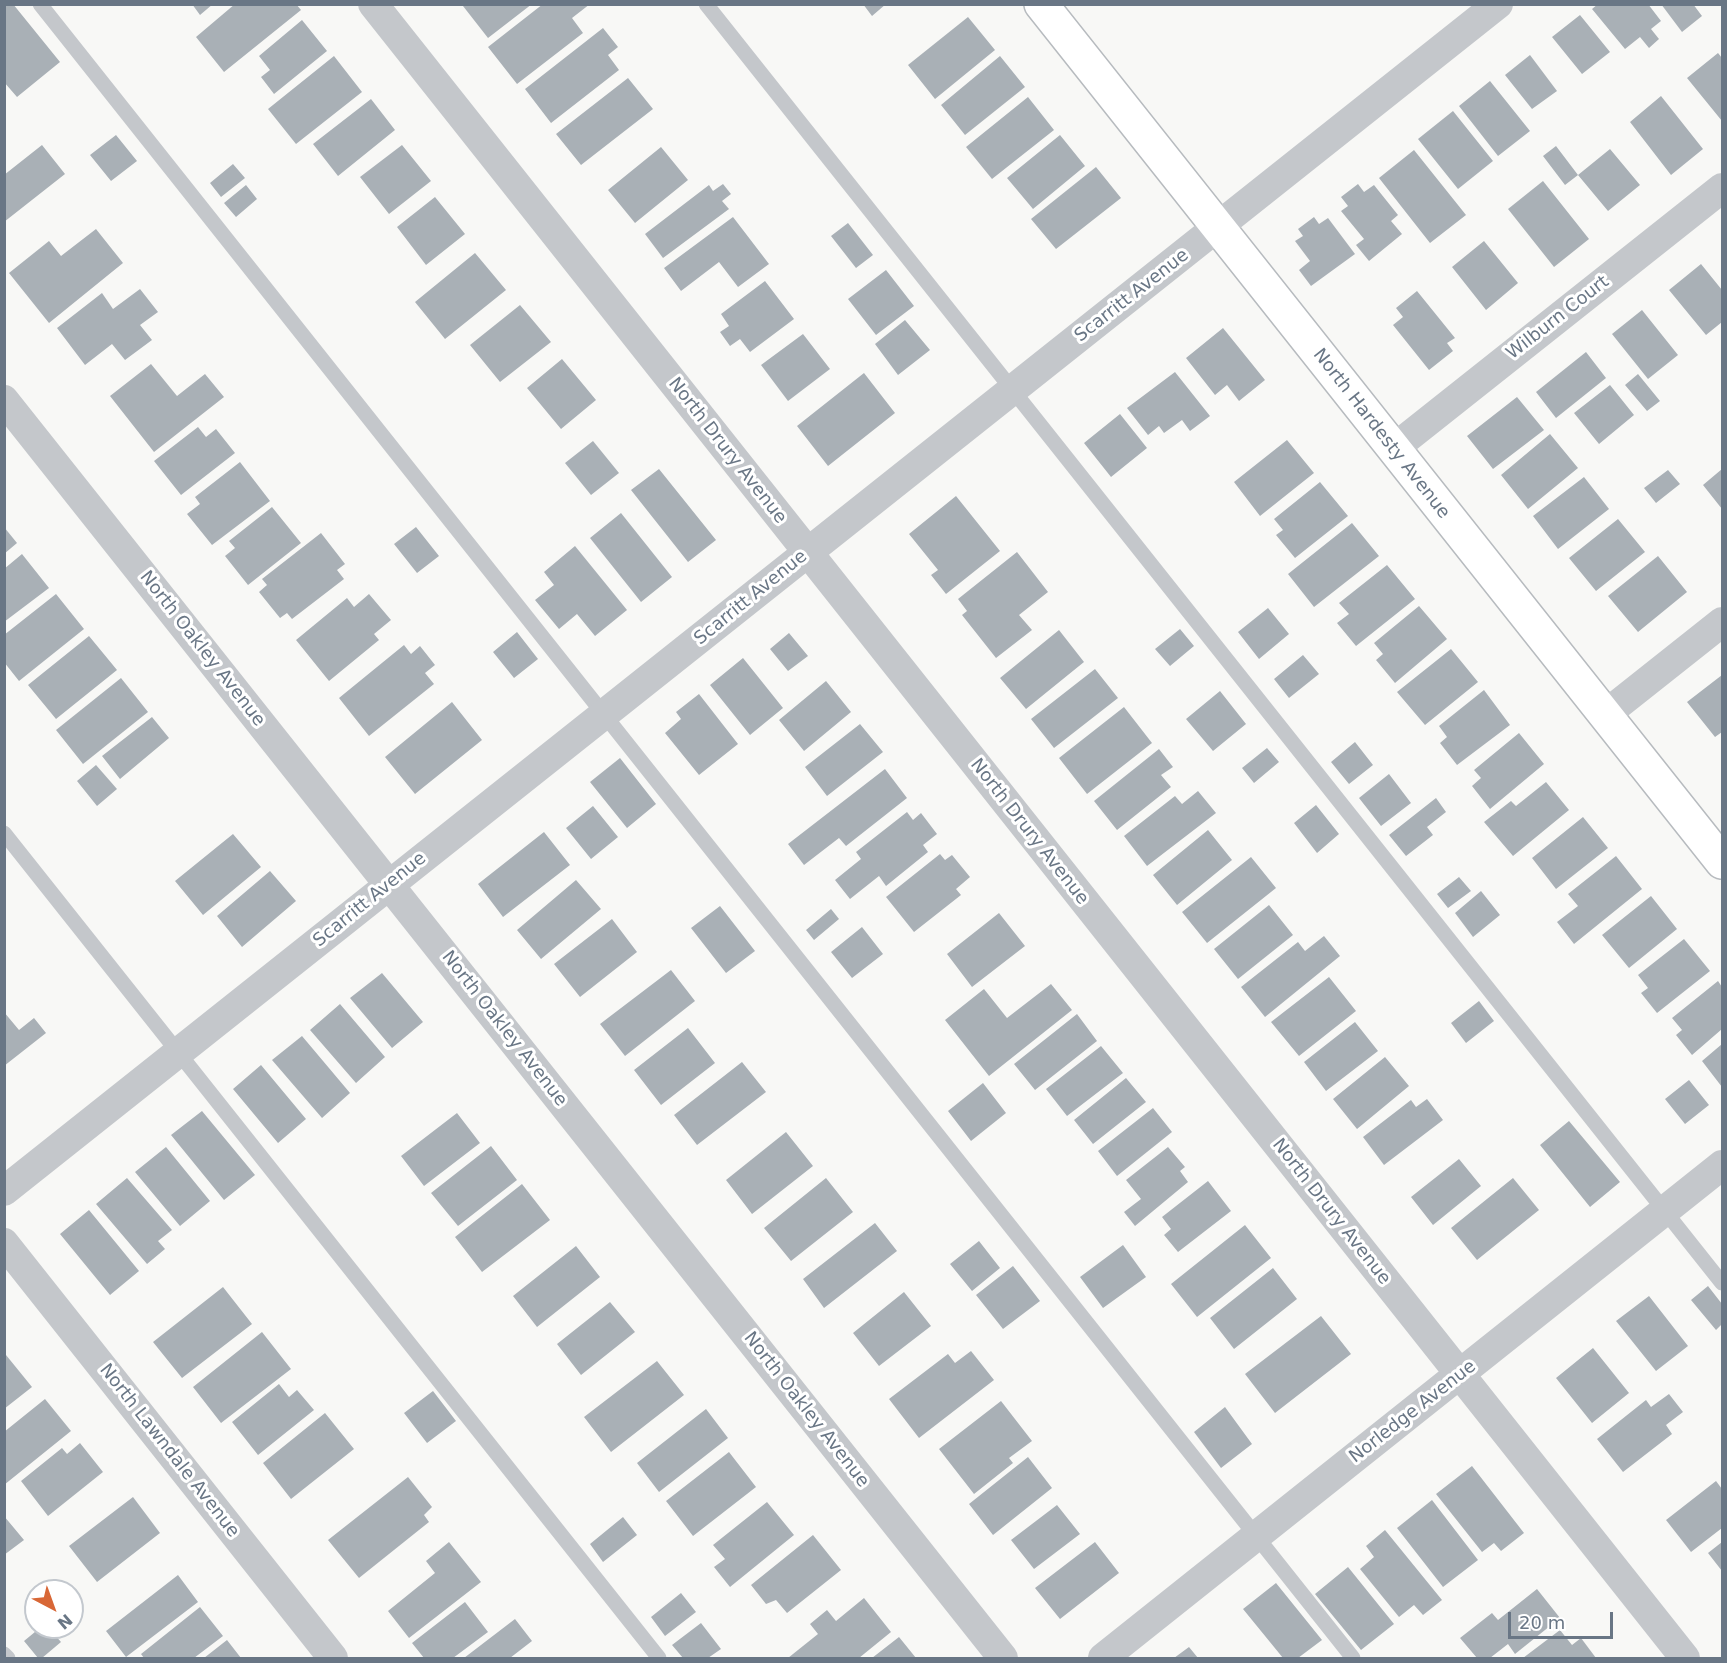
<!DOCTYPE html>
<html>
<head>
<meta charset="utf-8">
<style>
	body { margin:0 }
	#map { position:relative; width:1727px; height:1663px; overflow:hidden; background:#f8f8f6; font-family:"DejaVu Sans",sans-serif }
	canvas { display:block }
	.frame { position:absolute; inset:0; border:6px solid #697685; pointer-events:none }
	.north { position:absolute; left:24px; top:1579px; width:60px; height:60px; box-sizing:border-box; background:#fff; border:2px solid #c3c8ce; border-radius:50%; rotate:139deg; font-size:16px; font-weight:700; line-height:24px; text-align:center; color:#697685 }
	.north::after { content:''; display:block; margin:auto; width:21px; height:27px; background:#d86736; clip-path:polygon(50% 0,100% 100%,50% 72%,0 100%) }
	.scale { position:absolute; left:1508px; top:1612px; width:105px; height:27px; box-sizing:border-box; border:3px solid #697685; border-top:0; padding-left:8px; font-size:18px; line-height:21px; white-space:nowrap; color:#697685; -webkit-text-stroke:4px #fff; paint-order:stroke }
</style>
</head>
<body>
<div id="map">
<canvas width="1727" height="1663"></canvas>
<div class="frame"></div>
<div class="north">N</div>
<div class="scale">20 m</div>
</div>
<script>
const c = document.querySelector('canvas').getContext('2d');
c.lineJoin = 'round';
function paint(path, color) { c.fillStyle = color; c.fill(path, 'evenodd'); }
const toPath = rows => new Path2D(rows.map(r => 'M' + r).join(''));
function stroke(path, color, width, dash) { c.strokeStyle = color; c.lineWidth = width; c.lineCap = dash ? 'butt' : 'round'; c.setLineDash(dash || []); c.stroke(path); }
function drawText(font, color, halo, rows, align = 'center') {
  c.font = font + ' "DejaVu Sans",sans-serif'; c.lineWidth = 6; c.setLineDash([]); c.textBaseline = 'middle'; c.strokeStyle = halo; c.fillStyle = color; for (const [text, x, y, turn = 0] of rows) {
    c.save(); c.translate(x, y); c.rotate((+turn || 0) * Math.PI / 180); c.textAlign = isNaN(turn) ? turn : align; if (halo) c.strokeText(text, 0, 0); c.fillText(text, 0, 0); c.restore();
  }
}
const building = toPath([
	[4,4,13,4,60,62,17,97,4,82],
	[192,4,213,4,200,15],
	[235,4,296,4,301,10,224,72,196,37],
	[465,4,532,4,488,38,463,6],
	[543,4,590,4,572,18,583,33,517,84,488,47],
	[863,4,886,4,872,16],
	[1598,4,1648,4,1661,21,1651,29,1659,39,1649,48,1640,37,1625,49,1592,9],
	[1661,4,1693,4,1702,16,1682,32],
	[1580,15,1610,52,1582,74,1552,37],
	[968,17,995,50,935,99,908,65],
	[302,20,327,51,274,94,261,77,270,70,259,56],
	[603,28,618,47,608,55,619,70,551,123,525,89],
	[1718,53,1722,58,1722,121,1687,78],
	[1530,55,1557,91,1532,109,1505,75],
	[334,56,362,92,296,144,268,109],
	[1000,56,1025,87,965,135,941,105],
	[628,78,653,109,581,165,556,134],
	[1490,81,1530,131,1498,156,1459,106],
	[1661,96,1703,149,1671,175,1630,122],
	[1028,97,1054,130,992,179,966,147],
	[371,99,395,130,338,176,313,144],
	[1453,111,1493,161,1458,189,1418,139],
	[116,135,137,161,111,181,90,155],
	[1060,135,1085,166,1033,209,1007,178],
	[42,145,65,174,4,222,4,175],
	[402,145,431,181,389,214,360,177],
	[1556,146,1578,175,1565,185,1543,156],
	[661,147,688,180,635,223,608,190],
	[1610,149,1640,185,1608,211,1578,175],
	[1414,150,1466,215,1430,243,1379,178],
	[233,164,245,178,221,197,210,183],
	[1096,167,1121,198,1056,249,1031,219],
	[1543,181,1589,239,1554,267,1508,209],
	[723,184,731,194,722,201,729,209,663,258,645,234,709,185,713,191],
	[1358,184,1364,192,1374,185,1398,215,1391,221,1402,234,1369,261,1356,245,1364,239,1341,211,1348,206,1341,197],
	[246,185,257,199,236,217,224,203],
	[435,197,465,234,426,265,397,227],
	[733,217,769,264,738,287,719,262,681,291,664,268],
	[1314,217,1319,224,1328,218,1355,254,1311,286,1299,270,1310,261,1295,241,1303,236,1298,229],
	[848,223,873,255,856,268,831,236],
	[96,229,123,263,49,323,9,273,49,241,61,256],
	[1484,241,1518,283,1486,310,1452,267],
	[475,253,506,290,445,339,415,302],
	[1701,264,1722,290,1722,322,1706,335,1669,290],
	[886,270,914,306,876,335,848,299],
	[765,281,794,319,750,352,740,339,730,346,720,332,729,326,721,314],
	[140,289,158,312,140,325,152,340,125,360,112,344,85,365,57,328,102,293,113,309],
	[1417,291,1455,338,1447,343,1453,351,1429,370,1393,325,1403,317,1396,308],
	[520,305,551,342,500,382,470,345],
	[1642,310,1678,355,1648,379,1612,334],
	[905,320,930,350,898,375,875,344],
	[1223,328,1265,380,1239,401,1227,385,1215,395,1186,358],
	[803,334,830,369,788,401,761,365],
	[1586,352,1606,378,1556,418,1536,392],
	[562,359,596,400,561,429,527,388],
	[151,364,177,396,205,374,224,397,154,452,110,396],
	[1175,372,1210,416,1190,431,1182,420,1164,433,1159,426,1148,435,1127,408],
	[864,373,895,413,828,466,797,426],
	[1638,374,1660,401,1647,411,1625,385],
	[1610,385,1634,415,1599,444,1574,413],
	[1517,397,1544,430,1493,469,1467,436],
	[1120,414,1147,448,1111,477,1084,443],
	[198,427,206,437,216,429,235,453,181,495,154,461],
	[1550,434,1578,468,1528,509,1501,475],
	[1287,440,1314,473,1260,516,1234,482],
	[593,441,619,473,591,495,565,463],
	[240,462,270,501,212,545,187,514,200,504,195,497],
	[659,469,716,540,688,562,631,490],
	[1722,469,1722,509,1703,485],
	[1668,470,1680,484,1656,503,1644,488],
	[1584,477,1609,509,1558,549,1533,516],
	[1320,482,1348,516,1295,558,1276,535,1283,530,1274,519],
	[956,496,1000,551,946,594,931,575,938,570,909,534],
	[272,507,301,543,248,585,225,556,235,548,229,541],
	[621,513,672,577,641,602,590,538],
	[1618,519,1645,552,1596,591,1569,558],
	[1352,523,1379,556,1314,607,1288,574],
	[4,527,17,543,4,554],
	[416,527,439,556,417,573,394,544],
	[321,533,345,564,337,570,344,579,292,619,287,613,280,618,259,592,267,585,262,579],
	[575,546,627,610,595,636,577,614,559,629,535,600,554,585,544,572],
	[1017,552,1048,592,1019,615,1032,630,996,658,962,615,967,611,958,599],
	[22,554,49,588,4,622,4,569],
	[1658,556,1687,592,1638,632,1608,596],
	[1387,565,1415,599,1356,646,1337,623,1349,614,1339,603],
	[56,594,84,629,19,681,4,662,4,635],
	[369,594,391,620,374,634,379,640,329,681,296,640,347,598,354,607],
	[1419,606,1447,639,1395,683,1376,660,1383,654,1374,643],
	[1268,608,1289,634,1259,659,1238,632],
	[1180,629,1194,646,1170,666,1155,649],
	[1059,630,1084,662,1026,709,1000,678],
	[517,632,538,659,514,678,493,652],
	[789,633,808,656,788,671,770,649],
	[89,636,117,670,56,719,28,685],
	[404,645,411,654,420,646,435,665,425,673,434,684,369,736,339,698],
	[1451,649,1478,682,1425,725,1397,692],
	[1303,655,1319,674,1289,698,1274,679],
	[743,658,783,708,750,735,710,685],
	[1095,669,1118,698,1054,748,1031,719],
	[1722,675,1722,732,1715,737,1687,702],
	[121,678,148,712,83,764,56,730],
	[826,681,851,712,804,751,779,720],
	[1484,690,1510,725,1457,765,1440,743,1447,737,1439,726],
	[1220,691,1246,724,1213,751,1186,719],
	[699,694,738,744,699,775,665,733,681,719,676,712],
	[452,702,482,740,415,794,385,757],
	[1124,707,1152,743,1087,794,1059,758],
	[152,717,169,738,120,779,102,756],
	[860,724,883,752,827,796,805,767],
	[1519,733,1544,764,1490,809,1472,786,1481,778,1474,770],
	[1355,742,1373,765,1349,784,1331,762],
	[1267,748,1279,762,1254,783,1242,768],
	[1159,749,1173,767,1161,775,1171,787,1117,830,1094,801],
	[620,758,656,804,627,828,590,782],
	[96,765,117,789,97,806,77,781],
	[885,769,907,798,846,846,839,838,804,865,788,844],
	[1389,774,1411,803,1381,826,1359,798],
	[1546,782,1569,810,1513,856,1484,822,1511,801,1516,806],
	[1198,791,1216,813,1147,866,1124,836,1175,796,1182,804],
	[1436,798,1446,812,1427,827,1433,835,1406,856,1389,835],
	[1316,805,1339,834,1317,853,1294,823],
	[593,806,618,837,591,859,566,828],
	[907,812,913,820,921,813,937,834,923,845,928,852,886,886,879,876,850,899,835,880,861,859,856,852],
	[1583,817,1608,848,1556,889,1532,858],
	[1208,830,1232,860,1177,905,1153,875],
	[544,832,570,865,503,917,478,884],
	[233,834,261,867,203,915,175,881],
	[940,854,945,860,952,855,970,877,956,889,961,895,914,932,886,897],
	[1616,856,1642,889,1574,944,1557,922,1578,906,1568,894],
	[1251,857,1276,888,1207,943,1182,912],
	[270,871,296,901,242,947,217,916],
	[1459,877,1471,891,1448,908,1437,894],
	[576,880,601,909,541,959,517,930],
	[1481,891,1500,915,1473,937,1455,913],
	[1651,896,1677,929,1629,968,1602,935],
	[1269,905,1293,935,1238,979,1214,949],
	[720,906,755,951,726,973,691,928],
	[831,909,839,919,814,940,806,930],
	[999,913,1025,946,972,987,947,954],
	[612,919,637,952,580,997,554,964],
	[862,927,883,954,852,978,831,952],
	[1324,936,1340,956,1265,1017,1241,987,1298,942,1305,951],
	[1684,939,1710,971,1657,1013,1641,993,1648,988,1638,975],
	[671,970,695,1001,625,1056,600,1024],
	[382,973,423,1022,392,1048,350,998],
	[1329,977,1356,1011,1299,1056,1271,1022],
	[1718,981,1722,987,1722,1029,1692,1055,1676,1035,1682,1030,1672,1018],
	[1051,984,1072,1010,989,1076,945,1020,984,989,1007,1018],
	[1479,1001,1494,1021,1466,1043,1451,1023],
	[340,1004,385,1057,356,1083,310,1030],
	[4,1012,19,1030,34,1018,46,1033,4,1066],
	[1077,1014,1097,1041,1035,1090,1014,1064],
	[1355,1022,1378,1051,1326,1091,1304,1062],
	[688,1028,715,1063,661,1105,634,1070],
	[302,1036,350,1093,322,1118,272,1060],
	[1722,1044,1722,1087,1702,1061],
	[1101,1046,1123,1073,1067,1116,1046,1089],
	[1385,1057,1409,1086,1357,1129,1333,1099],
	[742,1062,766,1092,697,1145,674,1115],
	[261,1065,306,1119,278,1143,233,1089],
	[1126,1078,1146,1102,1093,1144,1074,1120],
	[1689,1080,1709,1105,1685,1124,1665,1099],
	[983,1083,1006,1113,971,1141,948,1111],
	[1427,1099,1443,1120,1384,1165,1363,1137,1411,1100,1416,1107],
	[1153,1108,1172,1132,1117,1176,1098,1151],
	[202,1111,255,1175,224,1200,171,1135],
	[457,1113,480,1143,424,1186,401,1156],
	[1569,1121,1620,1182,1590,1207,1540,1145],
	[786,1132,813,1166,752,1214,726,1180],
	[491,1146,517,1180,458,1226,431,1193],
	[166,1147,210,1201,180,1226,135,1172],
	[1168,1147,1185,1167,1180,1171,1188,1182,1135,1226,1124,1212,1141,1199,1126,1180],
	[1459,1159,1481,1186,1433,1225,1411,1197],
	[127,1178,172,1230,158,1241,165,1249,147,1264,96,1204],
	[826,1178,853,1212,791,1261,764,1228],
	[1513,1178,1539,1210,1477,1260,1451,1228],
	[1208,1181,1231,1211,1178,1252,1164,1235,1171,1229,1162,1217],
	[522,1184,550,1220,482,1272,455,1237],
	[89,1210,139,1271,110,1295,60,1234],
	[875,1223,897,1251,824,1308,803,1279],
	[1245,1225,1271,1258,1197,1317,1171,1284],
	[979,1241,1000,1268,972,1291,950,1264],
	[1123,1245,1146,1277,1103,1308,1080,1277],
	[576,1246,600,1277,537,1327,513,1296],
	[1013,1266,1040,1301,1003,1329,976,1295],
	[1273,1268,1297,1299,1234,1349,1210,1318],
	[1708,1286,1722,1304,1722,1324,1716,1330,1691,1300],
	[223,1287,252,1324,182,1378,153,1342],
	[904,1292,931,1326,879,1366,853,1333],
	[1649,1296,1688,1346,1656,1371,1616,1321],
	[610,1302,635,1332,581,1375,557,1344],
	[1321,1316,1351,1354,1275,1413,1245,1374],
	[262,1332,291,1369,221,1423,193,1387],
	[1593,1348,1629,1393,1592,1423,1556,1378],
	[971,1351,994,1380,919,1438,889,1399,948,1354,955,1363],
	[6,1355,32,1387,4,1409,4,1357],
	[657,1361,684,1395,611,1452,584,1417],
	[279,1384,289,1397,297,1390,314,1410,258,1455,232,1422],
	[433,1391,456,1421,427,1443,404,1413],
	[1669,1394,1683,1412,1666,1425,1672,1434,1623,1472,1597,1439,1646,1400,1651,1407],
	[45,1399,71,1431,4,1485,4,1432],
	[1001,1401,1032,1441,1009,1458,1013,1463,974,1494,939,1449],
	[1225,1407,1252,1444,1221,1468,1194,1432],
	[706,1409,728,1438,659,1492,637,1463],
	[325,1413,354,1449,291,1499,263,1463],
	[80,1443,103,1472,48,1516,21,1481,62,1448,67,1454],
	[729,1452,756,1487,693,1536,666,1501],
	[1028,1457,1052,1488,993,1535,969,1504],
	[1472,1466,1524,1533,1501,1551,1494,1543,1482,1552,1436,1494],
	[408,1477,432,1507,424,1515,429,1522,359,1578,328,1540],
	[1716,1481,1722,1489,1722,1528,1691,1552,1666,1520],
	[133,1497,160,1533,97,1582,69,1546],
	[1432,1500,1478,1560,1443,1587,1397,1528],
	[767,1502,794,1535,730,1587,714,1567,725,1559,713,1545],
	[1057,1505,1080,1534,1034,1569,1011,1540],
	[4,1516,24,1540,4,1555],
	[623,1517,637,1535,603,1562,590,1544],
	[1385,1530,1442,1600,1423,1615,1414,1605,1399,1617,1360,1569,1374,1557,1366,1546],
	[813,1535,841,1570,787,1613,776,1600,766,1604,751,1585],
	[449,1542,481,1582,409,1638,388,1611,435,1573,426,1561],
	[1095,1542,1119,1573,1060,1619,1035,1588],
	[1722,1542,1722,1571,1708,1553],
	[1348,1567,1394,1624,1361,1650,1315,1594],
	[178,1575,198,1602,126,1657,106,1631],
	[1276,1583,1322,1640,1298,1658,1283,1658,1243,1609],
	[1537,1589,1560,1618,1515,1654,1508,1644,1490,1658,1477,1658,1460,1638,1492,1613,1498,1620],
	[681,1593,696,1612,665,1636,651,1617],
	[864,1598,891,1632,859,1658,788,1658,818,1634,810,1624,827,1610,836,1621],
	[465,1602,488,1632,453,1658,424,1658,412,1643],
	[200,1607,223,1636,194,1658,144,1658,141,1654],
	[515,1619,532,1641,510,1658,464,1658],
	[701,1623,721,1649,708,1658,683,1658,672,1645],
	[41,1627,48,1627,61,1642,42,1658,38,1658,24,1641],
	[1560,1630,1572,1645,1581,1638,1596,1658,1523,1658],
	[899,1637,916,1658,872,1658],
	[227,1640,241,1658,204,1658],
	[1189,1647,1198,1658,1174,1658]
]);
const lane = toPath([
	[40,4,1353,1658],
	[706,4,1722,1283],
	[4,833,659,1658],
	[4,1654,8,1658]
]);
const street = toPath([
	[373,4,1685,1658],
	[4,400,1003,1658],
	[1393,449,1722,188],
	[1606,714,1722,622],
	[4,1191,1498,4],
	[4,1243,333,1658],
	[1103,1658,1722,1165]
]);
const secondary = toPath([
	[1041,4,1722,862]
]);
const streetNames = [
	["Scarritt Avenue",1132,296,-38],
	["Wilburn Court",1558,318,-38],
	["North Hardesty Avenue",1381,434,52],
	["North Drury Avenue",727,451,52],
	["Scarritt Avenue",751,598,-39],
	["North Oakley Avenue",202,649,52],
	["North Drury Avenue",1029,832,52],
	["Scarritt Avenue",370,900,-39],
	["North Oakley Avenue",504,1029,52],
	["North Drury Avenue",1331,1212,52],
	["North Oakley Avenue",806,1410,52],
	["Norledge Avenue",1413,1412,-38],
	["North Lawndale Avenue",169,1451,52]
];
paint(building, '#a9b0b6');
stroke(secondary, '#b7bbbf', 36);
stroke(lane, '#c4c7cb', 15);
stroke(street, '#c4c7cb', 30);
stroke(secondary, '#fff', 33);
drawText('18px', '#697685', '#fff', streetNames);
</script>
</body>
</html>
